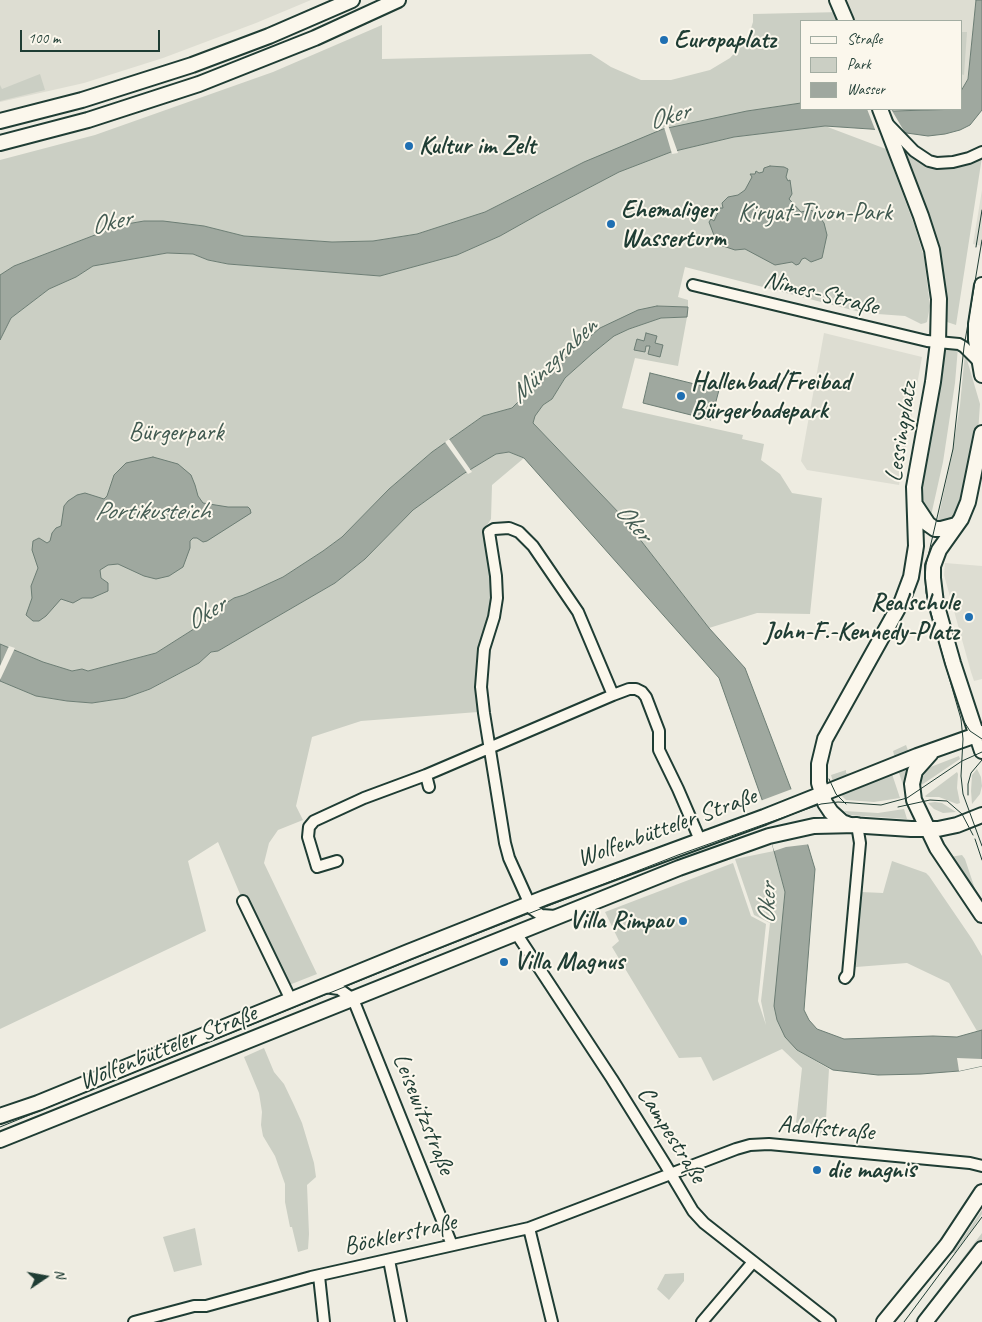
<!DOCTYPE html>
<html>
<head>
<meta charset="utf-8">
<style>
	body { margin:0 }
	#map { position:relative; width:982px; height:1322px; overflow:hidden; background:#eeece1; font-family:Caveat,sans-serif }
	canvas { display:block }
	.legend { position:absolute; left:800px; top:20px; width:162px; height:90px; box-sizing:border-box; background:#fbf7ec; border:1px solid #a3ada2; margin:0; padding:6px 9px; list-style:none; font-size:15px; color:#1f3d34 }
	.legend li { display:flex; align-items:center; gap:10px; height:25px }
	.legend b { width:25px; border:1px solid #a3ada2 }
	.north { position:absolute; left:20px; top:1252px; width:50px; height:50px; -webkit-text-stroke:4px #fbf7ec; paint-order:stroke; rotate:78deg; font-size:14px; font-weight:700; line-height:20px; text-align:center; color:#1f3d34 }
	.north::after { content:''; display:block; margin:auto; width:18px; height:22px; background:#1f3d34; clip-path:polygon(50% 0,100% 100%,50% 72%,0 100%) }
	.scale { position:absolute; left:20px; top:30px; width:140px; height:22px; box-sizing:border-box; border:2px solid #1f3d34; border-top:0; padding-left:6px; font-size:15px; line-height:18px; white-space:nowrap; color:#1f3d34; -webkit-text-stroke:4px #fbf7ec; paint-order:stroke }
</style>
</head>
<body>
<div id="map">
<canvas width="982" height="1322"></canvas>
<ul class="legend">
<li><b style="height:6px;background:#fbf7ec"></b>Straße</li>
<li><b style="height:14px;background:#cbcfc4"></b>Park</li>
<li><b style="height:14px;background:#9fa89f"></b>Wasser</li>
</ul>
<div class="north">N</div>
<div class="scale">100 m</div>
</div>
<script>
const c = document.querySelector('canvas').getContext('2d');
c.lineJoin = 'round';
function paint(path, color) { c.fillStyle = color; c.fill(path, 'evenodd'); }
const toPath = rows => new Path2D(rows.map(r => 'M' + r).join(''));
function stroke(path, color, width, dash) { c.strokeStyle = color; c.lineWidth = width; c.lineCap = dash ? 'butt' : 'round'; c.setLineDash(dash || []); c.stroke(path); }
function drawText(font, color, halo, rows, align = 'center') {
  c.font = font + ' Caveat,sans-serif'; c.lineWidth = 4; c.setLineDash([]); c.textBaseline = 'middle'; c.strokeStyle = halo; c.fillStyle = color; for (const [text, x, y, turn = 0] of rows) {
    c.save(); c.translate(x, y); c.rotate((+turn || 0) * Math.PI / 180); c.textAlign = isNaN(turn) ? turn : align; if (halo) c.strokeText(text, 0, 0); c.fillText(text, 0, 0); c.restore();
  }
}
const built = toPath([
	[0,0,311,0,256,23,163,58,84,83,0,102],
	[841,0,976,0,968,79,961,91,961,21,849,21],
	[982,190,982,246,973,244],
	[824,333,922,357,899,485,807,470,801,461],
	[945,563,982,566,982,679,974,681,971,672,944,575]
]);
const green = toPath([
	[842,12,846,21,801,21,801,103,747,111,584,162,485,212,417,234,373,241,332,242,244,236,204,226,144,221,121,225,14,266,0,275,0,160,95,135,273,72,382,25,382,59,591,54,611,67,641,80,671,80,710,70,730,58,748,38,753,22,753,14],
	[961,32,967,32,964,75,961,74],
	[40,74,45,90,0,101,0,85,2,89],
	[825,126,886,149,915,227,924,257,930,306,927,322,925,323,921,324,905,316,864,313,685,267,678,297,688,300,688,307,657,306,600,328,542,378,512,408,483,416,432,452,389,489,342,537,323,551,283,577,244,595,234,598,214,611,208,620,156,653,88,671,82,669,72,671,43,662,0,644,0,340,11,318,49,289,76,277,93,266,167,253,193,254,208,260,228,264,380,276,457,255,500,236,541,213,619,172,671,152,734,137],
	[898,142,920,162,938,168,982,157,956,325,944,321],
	[687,317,678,366,635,358,622,408,743,435,742,439,764,444,761,460,780,474,792,493,822,498,810,614,757,613,709,628,621,515,533,423,534,416,543,405,552,399,565,378,593,353,614,336,629,329,661,318],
	[949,346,958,347,955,383,943,462,930,520,923,509,922,490,943,351],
	[965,353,980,404,978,433,962,503,953,520,937,524,952,455,960,405],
	[509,452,524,458,492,485,491,519,484,530,491,575,491,596,489,615,479,647,476,671,478,712,361,721,312,737,296,806,303,820,278,830,269,843,264,863,317,974,284,987,243,901,218,842,188,861,206,931,0,1029,0,681,36,696,67,701,92,703,125,698,151,689,199,663,211,652,218,651,335,583,365,559,413,510,463,474,496,454],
	[906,745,909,753,895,758,893,751],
	[959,756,960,759,920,786,921,780,928,768],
	[913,764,907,791,905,791,898,770],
	[977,769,981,777,982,786,980,794,972,804,971,791,972,775],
	[846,770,846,773,853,775,833,782,831,775],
	[891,771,900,798,874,802,846,800,838,792],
	[957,772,958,774,957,788,960,803,957,804,939,797,926,797,925,796],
	[935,802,942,803,956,812,943,813,934,809,928,803],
	[904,809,907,819,849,815,844,811,878,813],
	[774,851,785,892,781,945,797,1050,829,1069,825,1136,795,1132,802,1068,782,1049,713,1081,701,1057,679,1058,612,947,619,941,605,912,733,863,751,916,766,924,758,1001,766,1025,761,1001,770,923,754,915,735,859],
	[962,855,965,859,976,892,977,892,982,903,950,857],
	[892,861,926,873,929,876,972,939,982,956,982,1030,977,1031,949,983,907,963,856,967,861,892,883,893],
	[264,1048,274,1072,284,1084,294,1105,302,1123,314,1163,316,1177,307,1185,309,1234,308,1249,298,1252,292,1227,290,1227,285,1202,285,1184,275,1156,263,1136,261,1125,262,1112,259,1093,244,1057],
	[982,1210,982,1214,973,1228,955,1253,953,1253],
	[195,1228,202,1265,174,1272,163,1237],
	[982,1233,982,1242,969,1260,919,1322,914,1322],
	[684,1273,684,1281,669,1300,657,1289,665,1274]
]);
const water = toPath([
	[976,0,982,0,982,110,970,125,960,130,945,134,928,136,885,130,825,126,734,137,671,152,619,172,541,213,500,236,457,255,380,276,228,264,208,260,193,254,167,253,93,266,76,277,49,289,11,318,0,340,0,275,14,266,121,225,144,221,163,221,204,226,244,236,332,242,373,241,417,234,485,212,584,162,663,129,747,111,801,103,801,109,878,109,894,111,961,109,961,91,968,79,976,0],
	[770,166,784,167,788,169,786,177,788,181,790,180,792,194,789,199,801,212,810,210,816,212,824,223,827,235,822,258,811,262,805,258,802,259,799,264,796,265,792,262,775,265,745,249,735,250,720,245,715,238,709,222,711,219,714,221,720,208,723,208,722,203,728,197,738,195,745,190,752,177,750,174,755,174,756,171,759,173,763,172,764,168,770,166],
	[657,306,688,307,687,317,661,318,629,329,614,336,593,353,565,378,552,399,543,405,535,416,533,423,621,515,709,628,745,668,791,789,815,869,804,1010,809,1020,817,1029,844,1039,933,1036,957,1037,982,1030,982,1066,959,1071,921,1074,878,1075,833,1070,797,1050,785,1037,777,1020,774,1006,785,892,774,851,765,808,719,678,524,458,509,452,496,454,463,474,413,510,365,559,335,583,218,651,211,652,199,663,150,689,125,698,92,703,67,701,36,696,0,681,0,644,43,662,72,671,82,669,88,671,156,653,208,620,214,611,234,598,244,595,283,577,323,551,342,537,389,489,432,452,483,416,512,408,542,378,600,328,638,310,657,306],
	[646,333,657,336,655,343,663,345,660,357,648,354,650,346,646,346,645,352,634,350,637,339,644,341,646,333],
	[650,373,719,390,711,420,643,403,650,373],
	[153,457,178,464,191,475,195,485,198,496,203,503,228,507,248,507,250,509,251,513,207,541,203,542,197,538,193,538,190,541,190,548,183,567,169,576,156,579,144,576,118,564,108,565,100,570,101,578,108,583,108,591,92,598,82,598,73,603,61,599,46,616,39,621,33,621,26,615,32,598,31,586,38,568,32,550,33,541,39,538,47,543,50,541,52,533,56,528,61,526,64,506,68,501,77,495,85,493,104,499,107,496,114,475,126,463,153,457]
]);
const pier = toPath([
	[867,109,891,109,907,136,876,132],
	[668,125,678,153,672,154,664,127],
	[449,439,472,472,468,474,445,442],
	[9,646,15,648,0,680,0,666],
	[792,789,811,844,786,847,774,851,760,801],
	[957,1058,982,1059,982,1066,959,1071]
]);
const minor = toPath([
	[887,123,914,151,929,161,937,163,953,162,969,158,982,152],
	[693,285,927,341,959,344,964,347,978,361],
	[429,787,426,775,613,695,629,689,636,689,642,692,646,697,659,731,659,750,678,789,700,840],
	[337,861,317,867,308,837,309,827,314,821,364,798,426,775],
	[243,901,291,1000],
	[556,916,541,915,532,909,509,858,505,843,484,713,481,687,484,649,494,617,497,598,496,576,489,532,494,529,509,528,519,532,533,546,578,612,613,695],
	[516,933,612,1079,665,1164,693,1211,704,1223,830,1322],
	[845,978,848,974,860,843,857,825],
	[324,987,339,989,353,999,452,1245],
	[529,1228,552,1322],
	[389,1260,401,1322],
	[319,1276,324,1322],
	[134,1322,194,1306,206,1306,311,1277,529,1228,736,1149,750,1145,769,1144,970,1163,982,1166],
	[702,1322,753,1262]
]);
const secondary = toPath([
	[837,0,846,21],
	[880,109,921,216,932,250,939,299,938,342,933,382,914,487,916,546,911,577,902,601,825,739,819,764,819,783,825,803,831,812,842,822,850,825,911,829,938,829,957,825,982,815],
	[0,121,82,100,192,65,269,36,352,0],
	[0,143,88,120,199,84,315,38,398,0],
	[982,285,976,324,976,340,982,375],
	[982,433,968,502,961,519,939,550,933,566,933,578,936,603,953,663,982,751],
	[916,506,928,524,935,529,941,529,956,525],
	[931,753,915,771,912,784,914,800,937,848,982,915],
	[0,1116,38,1103,408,952,544,898,764,817,917,756,982,733],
	[0,1140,679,868,769,836,814,826,857,825],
	[884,1322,947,1245,982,1192],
	[925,1322,982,1249]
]);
const tram = toPath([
	[982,240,964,347,953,449,926,565,925,579,926,593,936,632,961,719,963,739,961,776,963,794,982,846],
	[976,247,982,210],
	[963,720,970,731,982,739],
	[829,779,836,794,846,804],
	[968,795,968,784,971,773,982,760],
	[898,807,930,800,947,801,962,814,973,835],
	[975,839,982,860],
	[0,1127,423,955,678,855,821,804,838,802,881,805,907,798,962,761,982,752],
	[904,1322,982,1217]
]);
const markers = [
	[664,40,5,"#1f6fb2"],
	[409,146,5,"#1f6fb2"],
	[611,224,5,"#1f6fb2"],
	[681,396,5,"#1f6fb2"],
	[969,617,5,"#1f6fb2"],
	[683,921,5,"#1f6fb2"],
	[504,962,5,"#1f6fb2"],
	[817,1170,5,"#1f6fb2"]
];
const poiNames = [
	["Europaplatz",674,40],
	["Kultur im Zelt",419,146],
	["Ehemaliger",621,210],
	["Wasserturm",621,239],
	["Hallenbad/Freibad",691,382],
	["Bürgerbadepark",691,411],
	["Realschule",959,603,"right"],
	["John-F.-Kennedy-Platz",959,632,"right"],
	["Villa Rimpau",673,921,"right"],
	["Villa Magnus",514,962],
	["die magnis",827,1170]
];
const parkNames = [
	["Kiryat-Tivon-Park",815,213],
	["Bürgerpark",176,433]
];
const streetNames = [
	["Nîmes-Straße",821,294,14],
	["Lessingplatz",902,432,-81],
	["Wolfenbütteler Straße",667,828,-20],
	["Wolfenbütteler Straße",168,1048,-22],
	["Leisewitzstraße",423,1114,68],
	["Adolfstraße",826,1129,5],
	["Campestraße",671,1135,58],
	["Böcklerstraße",400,1235,-13]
];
const waterNames = [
	["Oker",669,117,-16],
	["Oker",111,223,-13],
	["Münzgraben",554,361,-44],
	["Portikusteich",152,512],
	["Oker",633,523,49],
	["Oker",206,614,-31],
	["Oker",768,904,-88]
];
paint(built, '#ddddd2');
paint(green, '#cbcfc4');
paint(water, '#9fa89f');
stroke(water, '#6c7d74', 1);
paint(pier, '#eeece1');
stroke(minor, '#1f3d34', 14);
stroke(secondary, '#1f3d34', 18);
stroke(minor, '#fbf7ec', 10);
stroke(secondary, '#fbf7ec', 14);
stroke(tram, '#1f3d34', 1);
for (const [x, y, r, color] of markers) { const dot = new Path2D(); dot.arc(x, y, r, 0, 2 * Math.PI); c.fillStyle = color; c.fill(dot); stroke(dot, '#fbf7ec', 2); }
drawText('bold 25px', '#1f3d34', '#fbf7ec', poiNames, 'left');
drawText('25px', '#415a51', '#fbf7ec', parkNames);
drawText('25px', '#1f3d34', '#fbf7ec', streetNames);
drawText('italic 26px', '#455d54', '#fbf7ec', waterNames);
</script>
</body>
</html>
